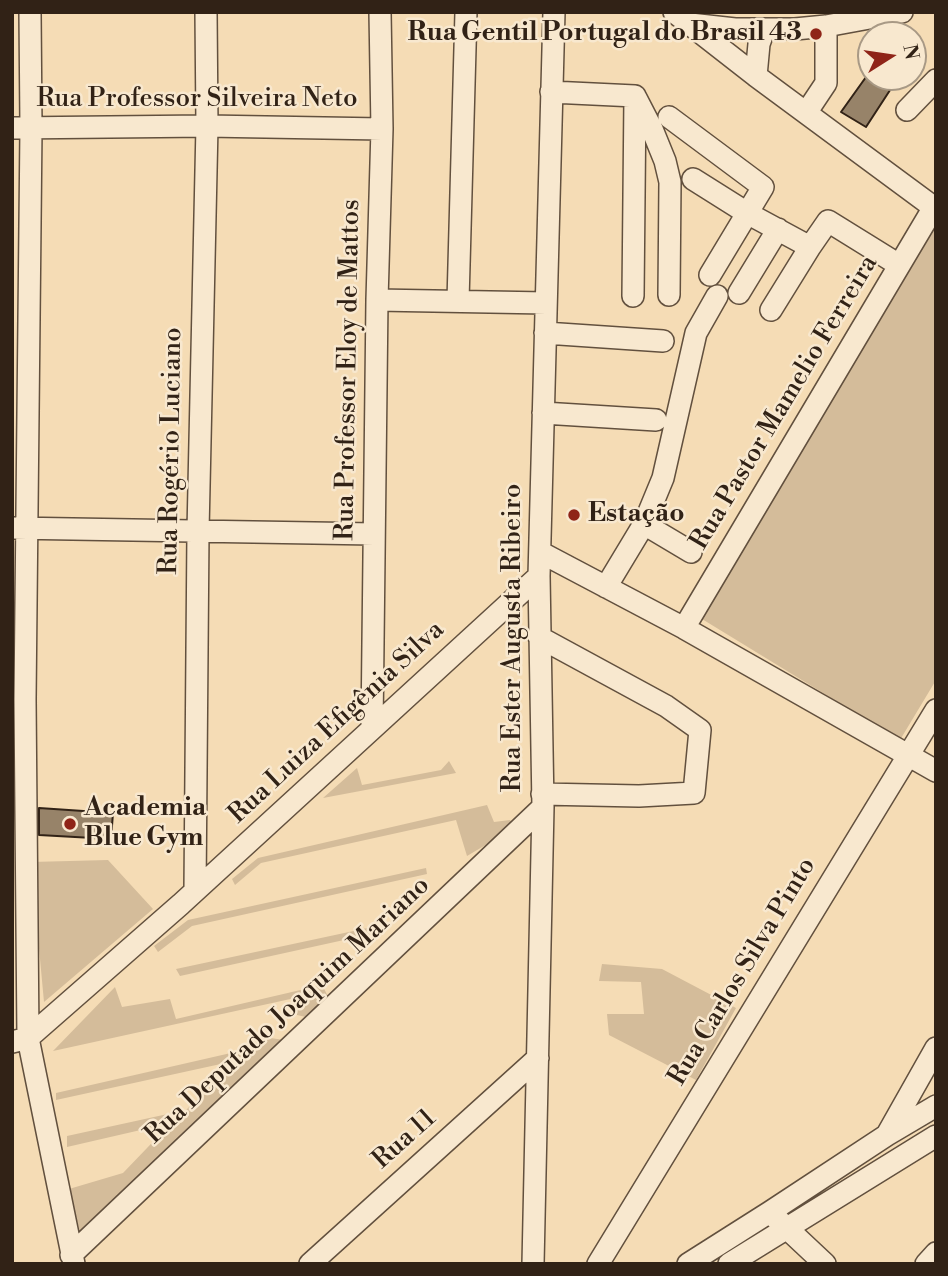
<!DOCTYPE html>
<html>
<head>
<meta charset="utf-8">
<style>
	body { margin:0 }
	#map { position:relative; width:948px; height:1276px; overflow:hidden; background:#f5dcb5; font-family:"Libre Bodoni",serif }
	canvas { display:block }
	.frame { position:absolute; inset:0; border:14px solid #312216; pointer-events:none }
	.north { position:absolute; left:857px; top:21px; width:70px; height:70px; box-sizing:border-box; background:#f8e8cf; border:2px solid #a89985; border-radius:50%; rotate:78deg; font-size:19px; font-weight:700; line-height:28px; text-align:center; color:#312216 }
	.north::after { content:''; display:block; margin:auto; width:24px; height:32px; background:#8f2418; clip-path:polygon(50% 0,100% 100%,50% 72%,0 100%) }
</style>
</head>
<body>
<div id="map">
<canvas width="948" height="1276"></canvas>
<div class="frame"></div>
<div class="north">N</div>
</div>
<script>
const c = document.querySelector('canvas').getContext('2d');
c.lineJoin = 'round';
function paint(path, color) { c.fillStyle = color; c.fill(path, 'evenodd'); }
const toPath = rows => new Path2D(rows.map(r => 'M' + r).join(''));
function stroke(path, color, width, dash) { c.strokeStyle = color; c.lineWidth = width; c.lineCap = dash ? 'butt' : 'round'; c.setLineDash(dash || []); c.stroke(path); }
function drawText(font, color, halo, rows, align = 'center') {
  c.font = font + ' "Libre Bodoni",serif'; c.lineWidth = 5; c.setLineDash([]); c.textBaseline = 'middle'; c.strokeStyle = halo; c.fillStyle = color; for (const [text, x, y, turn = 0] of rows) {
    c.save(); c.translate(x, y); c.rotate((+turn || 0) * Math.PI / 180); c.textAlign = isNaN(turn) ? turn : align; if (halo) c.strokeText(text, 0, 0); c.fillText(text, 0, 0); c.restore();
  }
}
const green = toPath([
	[936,220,936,680,900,740,702,619],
	[449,761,456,773,323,798,357,768,362,785,441,770],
	[487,805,494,822,510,820,516,827,467,856,456,820,261,863,235,885,232,879,258,858],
	[108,860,153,909,44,1002,31,862],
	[426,868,427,874,192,926,158,952,154,946,188,920],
	[391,923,385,931,180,976,176,969],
	[602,964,662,969,736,1008,696,1080,609,1035,607,1014,644,1014,641,982,599,981],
	[322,985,331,1002,315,1019,297,1015,295,998,53,1051,115,987,122,1007,170,999,176,1019],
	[257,1036,284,1040,80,1232,69,1189,123,1173,171,1123,67,1147,67,1136,186,1110,239,1060,56,1100,56,1093,244,1050]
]);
const building = toPath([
	[866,77,884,77,894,84,866,127,841,112,866,77],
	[39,808,113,813,111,839,39,835,39,808]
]);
const minor = toPath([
	[30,12,31,128,25,699,28,1038,74,1264],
	[674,12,756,76,936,209],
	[690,24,735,29,795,29,826,26,902,12],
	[756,76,759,44,764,30],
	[551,92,635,96,633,296],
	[636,98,652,129,665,161,670,182,669,295],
	[907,110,936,80],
	[806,113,826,83,826,26],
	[669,117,763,187,710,275],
	[12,128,207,126,382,129],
	[693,179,747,213,810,247,828,221,899,265],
	[739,293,778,229],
	[377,300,546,303],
	[458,301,466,12],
	[771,310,810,247],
	[545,333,663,341],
	[543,413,656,420],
	[644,524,691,552],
	[12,528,374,534],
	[540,552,684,628,936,771],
	[606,587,644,524,663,478,696,333,717,296],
	[684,628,934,207],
	[539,637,666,706,700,730,694,793,639,796,542,794],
	[372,728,377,300,382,129,380,12],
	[195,891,198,531,207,126,206,12],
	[12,1042,28,1038,181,904,539,576],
	[888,1133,936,1048],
	[776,1218,825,1264],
	[71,1255,543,807],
	[310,1264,538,1058],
	[533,1264,543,807,539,576,554,12],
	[598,1264,936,710],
	[688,1264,770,1212,887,1135,936,1106],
	[729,1264,936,1136],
	[926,1264,936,1253]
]);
const markers = [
	[816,34,7,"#8f2418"],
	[574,515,7,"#8f2418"],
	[70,824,7,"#8f2418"]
];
const poiNames = [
	["Rua Gentil Portugal do Brasil 43",802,34,"right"],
	["Estação",588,515],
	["Academia",84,809],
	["Blue Gym",84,839]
];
const streetNames = [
	["Rua Professor Silveira Neto",197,100],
	["Rua Professor Eloy de Mattos",349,370,-89],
	["Rua Pastor Mamelio Ferreira",785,403,-59],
	["Rua Rogério Luciano",172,451,-89],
	["Rua Ester Augusta Ribeiro",514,638,-90],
	["Rua Luiza Efigênia Silva",337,723,-43],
	["Rua Carlos Silva Pinto",743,972,-59],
	["Rua Deputado Joaquim Mariano",288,1011,-43],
	["Rua 11",405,1140,-42]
];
paint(green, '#d4bc9a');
paint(building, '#978369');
stroke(building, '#312216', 2);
stroke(minor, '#62503e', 24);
stroke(minor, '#f8e8cf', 21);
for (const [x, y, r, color] of markers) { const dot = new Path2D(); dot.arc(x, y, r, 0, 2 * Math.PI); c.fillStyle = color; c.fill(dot); stroke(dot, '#f8e8cf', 2.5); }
drawText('bold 26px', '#312216', '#f8e8cf', poiNames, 'left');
drawText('26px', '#312216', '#f8e8cf', streetNames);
</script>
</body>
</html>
